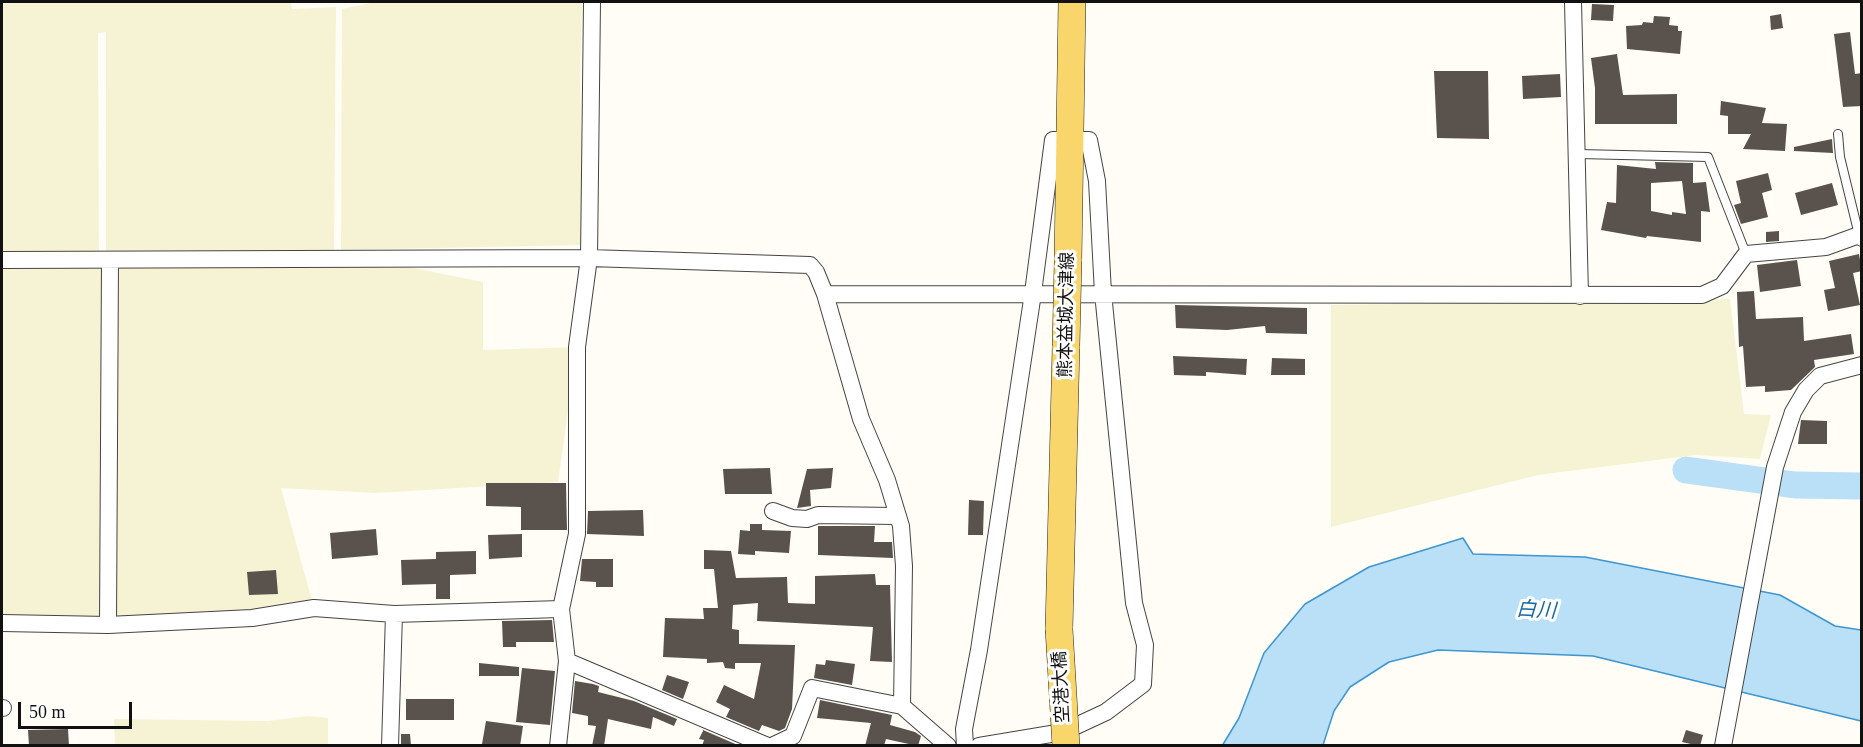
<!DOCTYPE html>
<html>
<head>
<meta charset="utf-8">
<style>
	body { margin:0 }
	#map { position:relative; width:1863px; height:747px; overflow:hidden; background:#fffdf5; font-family:"Times New Roman",serif }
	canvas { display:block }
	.frame { position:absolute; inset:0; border:3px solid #111; pointer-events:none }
	.scale { position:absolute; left:18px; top:702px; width:114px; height:27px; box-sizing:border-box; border:3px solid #111; border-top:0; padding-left:8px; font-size:18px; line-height:21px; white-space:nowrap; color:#111; -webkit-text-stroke:4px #fff; paint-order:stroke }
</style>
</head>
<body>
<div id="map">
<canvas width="1863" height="747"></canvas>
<div class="frame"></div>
<div class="scale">50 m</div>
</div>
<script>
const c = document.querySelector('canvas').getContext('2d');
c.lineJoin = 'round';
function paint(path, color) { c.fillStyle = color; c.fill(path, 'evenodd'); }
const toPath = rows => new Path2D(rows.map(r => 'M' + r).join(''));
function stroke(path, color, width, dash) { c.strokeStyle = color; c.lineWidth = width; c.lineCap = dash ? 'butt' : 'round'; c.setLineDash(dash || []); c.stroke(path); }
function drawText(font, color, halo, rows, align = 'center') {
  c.font = font + ' "Times New Roman","Noto Sans JP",serif'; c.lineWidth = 6; c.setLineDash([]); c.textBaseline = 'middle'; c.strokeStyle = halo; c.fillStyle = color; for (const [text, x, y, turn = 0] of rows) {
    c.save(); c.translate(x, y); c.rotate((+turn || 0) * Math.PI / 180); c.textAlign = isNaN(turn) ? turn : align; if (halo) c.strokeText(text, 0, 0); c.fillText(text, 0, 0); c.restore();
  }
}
const farmland = toPath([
	[2,2,291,2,292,9,336,7,334,250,106,252,106,32,98,33,99,257,2,257],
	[376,2,582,2,580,75,583,245,341,250,342,9],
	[369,259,483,282,483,350,577,347,558,482,376,493,281,488,314,608,2,628,2,260],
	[1730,299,1744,414,1771,415,1760,459,1696,455,1538,475,1331,527,1331,305],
	[308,716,328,718,328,745,115,745,114,719,268,721]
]);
const water = toPath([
	[1463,538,1473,554,1585,557,1780,595,1835,626,1861,630,1861,721,1593,656,1438,650,1389,662,1350,687,1334,711,1323,745,1222,746,1239,718,1264,653,1305,604,1369,567,1463,538]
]);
const river = toPath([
	[1686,470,1795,485,1862,486]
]);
const building = toPath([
	[1592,4,1614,5,1613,21,1591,20],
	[1781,14,1783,28,1771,30,1770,16],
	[1654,16,1670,17,1669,25,1678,26,1678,31,1682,31,1680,54,1627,49,1626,26,1642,25,1643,22,1653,23],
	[1850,32,1855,74,1862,73,1862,106,1843,107,1834,34],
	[1617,54,1623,95,1677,94,1677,124,1595,124,1595,88,1591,58],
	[1434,71,1488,71,1489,139,1437,138],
	[1560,74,1561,97,1523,99,1522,76],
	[1721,101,1766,108,1762,123,1787,124,1785,151,1743,149,1751,134,1728,134,1728,116,1720,115],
	[1832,139,1833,153,1794,151,1794,147],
	[1655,162,1693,163,1693,183,1706,182,1710,212,1701,211,1701,242,1647,236,1646,238,1601,230,1607,202,1616,203,1617,165,1656,169],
	[1682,181,1686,214,1672,212,1672,215,1651,211,1651,183],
	[1768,173,1772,190,1762,193,1768,217,1741,224,1734,205,1741,203,1736,181],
	[1832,183,1838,205,1801,215,1795,193],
	[1779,231,1779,241,1766,242,1766,232],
	[1859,254,1862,271,1853,273,1860,305,1828,311,1824,290,1835,288,1829,261],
	[1797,260,1801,286,1760,292,1757,265],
	[1754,291,1756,319,1803,317,1804,341,1851,334,1854,354,1814,360,1815,367,1791,390,1765,392,1765,386,1746,387,1743,346,1739,347,1737,292],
	[1175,305,1307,308,1307,334,1266,333,1265,326,1227,330,1176,328],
	[1173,356,1247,359,1246,375,1206,372,1206,376,1174,375],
	[1272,358,1305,359,1305,375,1271,375],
	[1801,420,1827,421,1827,444,1798,444],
	[770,468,772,494,725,494,723,469],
	[833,468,831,488,810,490,811,506,797,508,807,469],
	[486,483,566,483,567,530,521,530,521,507,486,506],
	[969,500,984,501,983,535,968,535],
	[643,510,644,536,587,534,588,511],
	[750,524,762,524,762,530,791,531,789,553,755,551,755,555,738,554,740,530,750,531],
	[818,526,875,526,874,542,892,542,893,558,818,555],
	[376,529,378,555,332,559,330,533],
	[522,534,522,557,489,559,488,535],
	[704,550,731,551,736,578,787,577,788,603,815,604,815,576,875,574,876,585,890,585,892,662,870,661,873,627,757,621,758,603,733,605,732,629,739,630,739,644,795,645,792,709,785,728,779,731,762,725,759,731,726,717,730,709,716,702,724,685,754,699,761,663,735,663,735,669,725,668,723,662,707,663,707,659,663,657,665,618,704,619,703,608,718,608,714,569,704,569],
	[476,551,476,574,450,575,450,599,436,599,436,584,402,585,401,560,436,559,436,552],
	[582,559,613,559,613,587,596,587,596,582,580,581],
	[276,570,278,594,249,595,247,572],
	[552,620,554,642,516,642,516,647,503,647,502,621],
	[826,660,855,664,852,685,814,678,816,664,825,665],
	[479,663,519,667,519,676,479,676],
	[522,668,555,671,550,725,516,722],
	[667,675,689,682,683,699,662,690],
	[575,681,593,684,599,686,598,692,634,701,677,719,674,726,653,717,651,729,608,719,604,746,592,746,596,726,588,725,588,716,572,713],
	[406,699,454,699,454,720,406,720],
	[820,700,892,715,890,725,915,732,921,736,918,746,886,739,884,746,865,746,871,723,817,718],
	[486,721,523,726,520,746,482,744],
	[68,729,69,746,29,746,28,730],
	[1686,730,1703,735,1700,746,1682,742],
	[703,731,703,730,740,746,702,746,704,740,699,739],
	[401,734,410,734,411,746,401,746]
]);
const service = toPath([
	[1838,134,1840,157,1859,235],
	[1579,154,1708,157,1746,254]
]);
const minor = toPath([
	[1573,2,1580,296],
	[2,260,589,258,810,265,816,272,825,294,861,419,887,480,901,526,904,566,902,706,948,746],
	[825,294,1702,295,1722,286,1746,254,1826,247,1859,235,1862,238],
	[773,511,792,518,807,519,818,515,897,516],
	[2,623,108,625,252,618,314,608,394,614,561,609],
	[108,625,110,260],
	[567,661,768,746],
	[2,708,3,708],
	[390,746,394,614],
	[558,746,567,661,561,609,577,534,577,347,589,258,592,2],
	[772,746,793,736,812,688,902,706],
	[965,746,964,729,979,650,1033,293,1053,140,1089,140,1097,181,1103,293,1134,603,1145,645,1143,684,1106,712,1063,732,979,746],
	[1723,746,1775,467,1793,412,1806,390,1820,376,1862,365]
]);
const primary = toPath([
	[1068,261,1072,2],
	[1059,629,1066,346]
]);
const primaryBridge = toPath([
	[1066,346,1068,261],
	[1059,629,1066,746]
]);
const streetNames = [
	["熊本益城大津線",1067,315,-89],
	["空港大橋",1062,687,-93]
];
const waterNames = [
	["白川",1536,611,3]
];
paint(farmland, '#f6f3d4');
paint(water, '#b9e0f7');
stroke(water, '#3f96cf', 1.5);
stroke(river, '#b9e0f7', 27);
paint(building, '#5a524d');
stroke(service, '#444', 10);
stroke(minor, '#444', 18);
stroke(primary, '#222', 28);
stroke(service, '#fff', 8);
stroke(minor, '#fff', 16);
stroke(primary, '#f9d66b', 27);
stroke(primaryBridge, '#222', 28, []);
stroke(primaryBridge, '#f9d66b', 27);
drawText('18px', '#111', '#fff', streetNames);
drawText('italic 20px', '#1768a6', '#fff', waterNames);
</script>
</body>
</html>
